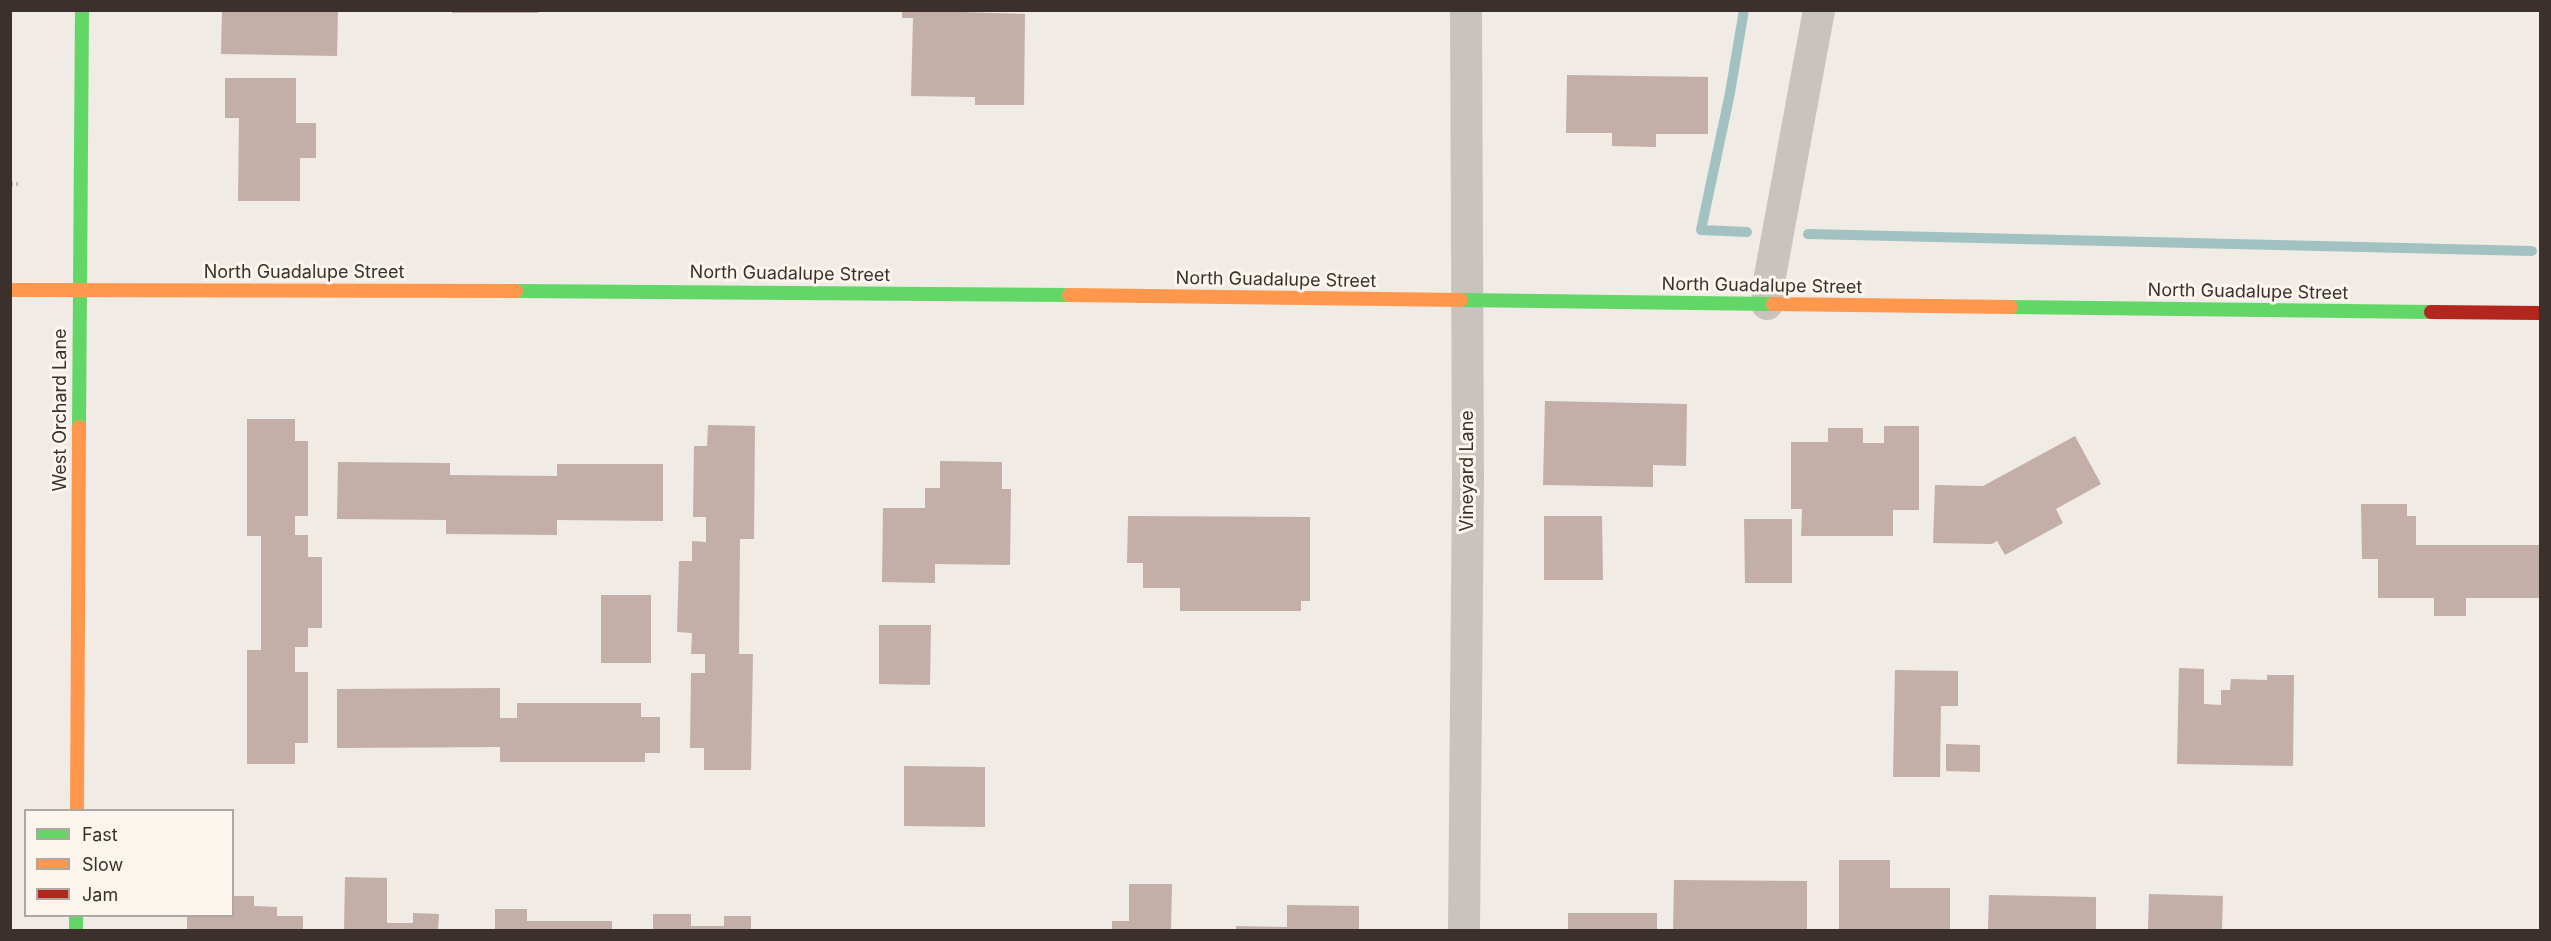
<!DOCTYPE html>
<html>
<head>
<meta charset="utf-8">
<style>
	body { margin:0 }
	#map { position:relative; width:2551px; height:941px; overflow:hidden; background:#f0ebe5; font-family:Inter,sans-serif }
	canvas { display:block }
	.frame { position:absolute; inset:0; border:12px solid #3b302b; pointer-events:none }
	.legend { position:absolute; left:24px; top:809px; width:210px; height:108px; box-sizing:border-box; background:#fbf5ee; border:2px solid #aea6a0; margin:0; padding:8px 10px; list-style:none; font-size:18px; color:#3b302b }
	.legend li { display:flex; align-items:center; gap:12px; height:30px }
	.legend b { width:30px; border:2px solid #aea6a0 }
</style>
</head>
<body>
<div id="map">
<canvas width="2551" height="941"></canvas>
<div class="frame"></div>
<ul class="legend">
<li><b style="height:8px;background:#63d668"></b>Fast</li>
<li><b style="height:8px;background:#ff974d"></b>Slow</li>
<li><b style="height:8px;background:#b3261e"></b>Jam</li>
</ul>
</div>
<script>
const c = document.querySelector('canvas').getContext('2d');
c.lineJoin = 'round';
const toPath = rows => new Path2D(rows.map(r => 'M' + r).join(''));
function stroke(path, color, width, dash) { c.strokeStyle = color; c.lineWidth = width; c.lineCap = dash ? 'butt' : 'round'; c.setLineDash(dash || []); c.stroke(path); }
function paint(path, color) { c.fillStyle = color; c.fill(path, 'evenodd'); }
function drawText(font, color, halo, rows, align = 'center') {
  c.font = font + ' Inter,sans-serif'; c.lineWidth = 6; c.setLineDash([]); c.textBaseline = 'middle'; c.strokeStyle = halo; c.fillStyle = color; for (const [text, x, y, turn = 0] of rows) {
    c.save(); c.translate(x, y); c.rotate((+turn || 0) * Math.PI / 180); c.textAlign = isNaN(turn) ? turn : align; if (halo) c.strokeText(text, 0, 0); c.fillText(text, 0, 0); c.restore();
  }
}
const stream = toPath([
	[1744,10,1730,93,1701,230,1747,232],
	[1808,234,2532,251]
]);
const building = toPath([
	[222,10,338,10,337,56,221,54],
	[452,10,538,10,538,13,452,13],
	[902,10,1025,14,1024,105,975,105,975,97,911,96,913,18,902,18],
	[1567,75,1708,77,1708,134,1656,134,1656,147,1612,146,1612,133,1566,133],
	[225,78,296,78,296,123,316,123,316,158,300,158,300,201,238,201,239,118,225,118],
	[1545,401,1687,404,1686,466,1653,465,1653,487,1543,485],
	[247,419,295,419,295,441,308,441,308,516,295,516,295,535,308,535,308,557,322,557,322,628,308,628,308,647,295,647,295,672,308,672,308,743,295,743,295,764,247,764,247,650,261,650,261,536,247,536],
	[708,425,755,426,754,539,740,539,739,654,753,654,751,770,704,770,704,748,690,748,691,673,705,673,705,654,691,654,692,633,677,632,679,561,692,561,692,541,706,542,706,517,693,517,694,446,707,446],
	[1884,426,1919,426,1919,510,1893,510,1893,536,1801,536,1802,509,1791,509,1791,442,1828,442,1828,428,1863,428,1863,443,1884,443],
	[2075,436,2101,484,2056,509,2063,523,2005,555,1997,541,1992,544,1933,543,1935,485,1983,486],
	[940,461,1002,462,1002,489,1011,489,1010,565,935,564,935,583,882,582,883,508,925,508,925,488,940,488],
	[338,462,450,463,450,475,557,476,557,464,663,464,663,521,557,520,557,535,446,534,446,520,337,519],
	[2361,504,2407,504,2407,516,2416,516,2416,545,2540,545,2540,598,2466,598,2466,616,2434,616,2434,598,2378,598,2378,559,2362,559],
	[1128,516,1310,517,1310,601,1301,601,1301,611,1180,611,1180,588,1143,588,1143,563,1127,563],
	[1544,516,1602,516,1603,580,1544,580],
	[1744,519,1792,519,1792,583,1745,583],
	[601,595,651,595,651,663,601,663],
	[879,625,931,625,930,685,879,684],
	[2179,668,2204,669,2204,704,2221,705,2221,690,2230,690,2231,679,2267,680,2267,675,2294,675,2293,766,2177,764],
	[1895,670,1958,671,1958,706,1941,706,1940,777,1893,777],
	[500,688,500,718,517,718,517,703,641,703,641,717,660,717,660,753,645,753,645,762,500,762,500,747,337,748,337,689],
	[1946,744,1980,745,1980,772,1946,771],
	[904,766,985,767,985,827,904,826],
	[1839,860,1890,860,1890,888,1950,888,1950,930,1839,930],
	[345,877,387,878,387,923,413,923,413,913,439,914,438,930,344,930],
	[1674,880,1807,881,1807,930,1673,930],
	[1129,884,1172,884,1171,930,1112,930,1112,921,1129,921],
	[2149,894,2223,896,2222,930,2148,930],
	[1989,895,2096,897,2096,930,1988,930],
	[232,896,254,896,254,906,277,907,277,916,303,916,303,930,187,930,187,916,232,916],
	[1287,905,1359,906,1359,930,1236,930,1236,926,1287,927],
	[495,909,527,909,527,921,612,921,612,930,495,930],
	[1568,913,1657,913,1657,930,1568,930],
	[653,914,691,914,691,926,724,926,724,916,751,916,751,930,653,930]
]);
const path = toPath([
	[10,184,18,184]
]);
const street = toPath([
	[1767,304,1770,276,1819,10],
	[1464,930,1468,478,1466,10]
]);
const fast = toPath([
	[516,291,1069,295],
	[1461,300,1773,304],
	[2011,307,2431,312],
	[79,427,82,10],
	[76,916,76,930]
]);
const slow = toPath([
	[10,290,516,291],
	[1069,295,1461,300],
	[1773,304,2011,307],
	[77,810,79,427]
]);
const jam = toPath([
	[2431,312,2540,313]
]);
const streetNames = [
	["North Guadalupe Street",304,273],
	["North Guadalupe Street",790,274,1],
	["North Guadalupe Street",1276,280,1],
	["North Guadalupe Street",1762,286,1],
	["North Guadalupe Street",2248,292,1],
	["West Orchard Lane",61,410,-90],
	["Vineyard Lane",1468,471,-90]
];
stroke(stream, '#a1c2c1', 10);
paint(building, '#c3afa7');
stroke(path, '#c2bbb6', 4, [3, 3]);
stroke(street, '#c9c3be', 32);
stroke(fast, '#63d668', 14);
stroke(slow, '#ff974d', 14);
stroke(jam, '#b3261e', 14);
drawText('18px', '#3b302b', '#fbf5ee', streetNames);
</script>
</body>
</html>
